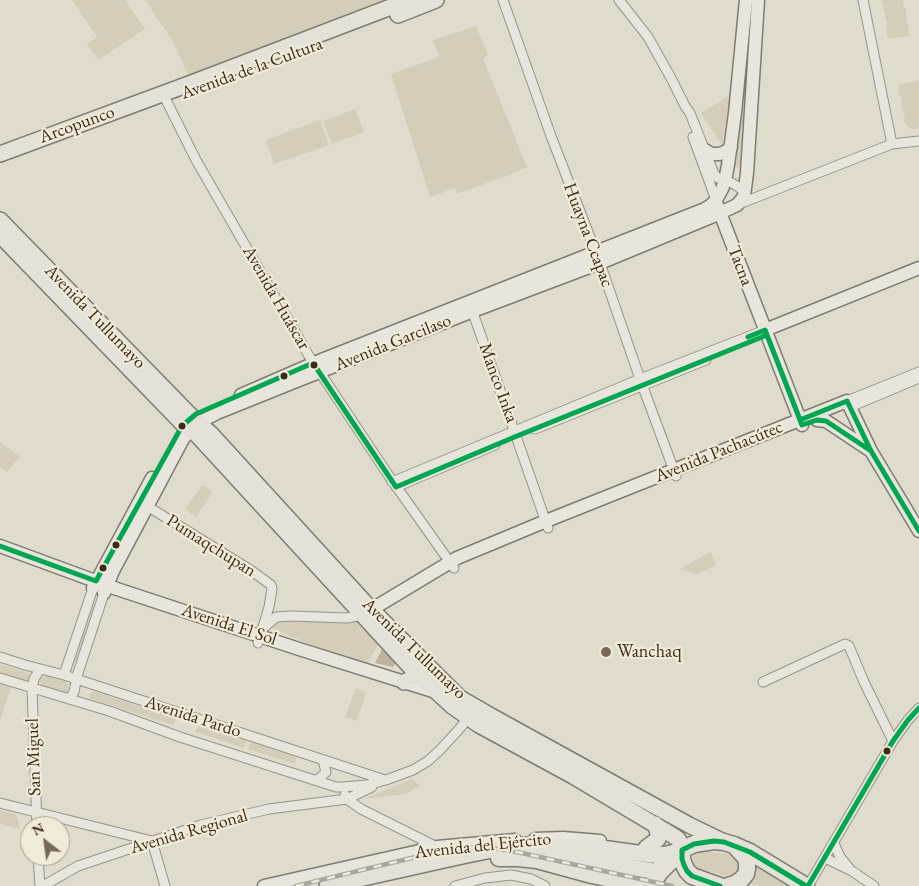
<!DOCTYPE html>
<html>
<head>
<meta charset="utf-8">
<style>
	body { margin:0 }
	#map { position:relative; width:919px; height:886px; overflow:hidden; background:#e0dccd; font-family:"EB Garamond",serif }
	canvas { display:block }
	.north { position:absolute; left:20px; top:816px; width:50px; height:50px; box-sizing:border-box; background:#f0ebd9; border:1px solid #a89e8d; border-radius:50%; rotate:330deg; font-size:14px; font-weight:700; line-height:20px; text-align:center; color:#3d2b1a }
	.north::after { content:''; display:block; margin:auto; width:18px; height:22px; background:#766959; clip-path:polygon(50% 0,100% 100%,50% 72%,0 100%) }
</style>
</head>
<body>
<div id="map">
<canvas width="919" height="886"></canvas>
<div class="north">N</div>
</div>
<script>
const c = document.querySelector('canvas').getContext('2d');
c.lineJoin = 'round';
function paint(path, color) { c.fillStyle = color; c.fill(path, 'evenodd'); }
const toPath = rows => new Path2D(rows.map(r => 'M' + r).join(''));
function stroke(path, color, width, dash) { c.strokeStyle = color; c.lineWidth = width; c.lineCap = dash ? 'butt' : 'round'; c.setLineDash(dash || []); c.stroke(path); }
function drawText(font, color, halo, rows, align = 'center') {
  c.font = font + ' "EB Garamond",serif'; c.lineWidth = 4.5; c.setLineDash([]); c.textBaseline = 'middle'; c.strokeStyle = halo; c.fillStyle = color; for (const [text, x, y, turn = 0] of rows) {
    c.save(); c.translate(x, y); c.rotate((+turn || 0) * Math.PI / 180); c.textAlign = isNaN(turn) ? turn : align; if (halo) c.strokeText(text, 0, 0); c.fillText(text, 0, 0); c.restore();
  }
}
const green = toPath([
	[72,0,125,0,145,29,98,60,87,44,97,37],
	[145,0,392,0,189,77,172,40],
	[882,0,903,0,904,8,906,8,907,23,908,23,910,36,888,39,886,27,887,26],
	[476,26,488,55,483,59,527,167,517,172,457,194,455,188,430,197,391,74,439,57,433,40],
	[919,80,919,127,917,129,912,129,907,127,903,119,905,118,903,110,902,110,901,105,902,104,901,96,899,96,898,85],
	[730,95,722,145,701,113],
	[355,109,364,132,332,144,323,121],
	[741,117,747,117,743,164,740,168,737,168,734,162],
	[320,120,329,145,274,164,266,140],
	[0,442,20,457,7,472,0,467],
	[202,485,213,492,196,517,185,509],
	[710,552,717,564,697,575,680,569],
	[92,604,98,605,79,663,73,661],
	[275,620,363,620,381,639,367,665,304,642,267,626],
	[0,664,28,673,32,675,32,680,27,682,0,673],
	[47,676,64,681,68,684,69,688,65,693,60,693,42,685,39,680,42,677],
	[0,684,11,687,0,721],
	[356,688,367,692,356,721,345,717],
	[93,691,176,718,173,725,91,699,89,696,91,693],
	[198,725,246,741,244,748,195,732],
	[250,742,297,757,295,764,248,749],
	[412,779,420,786,405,794,364,799],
	[0,810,17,815,20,829,0,824],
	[703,851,730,854,736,859,739,865,739,868,735,873,726,876,698,868,694,865,693,861,693,858,695,854,699,852],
	[752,857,792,886,759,886,746,882]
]);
const water = toPath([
	[384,645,398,660,393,667,375,663]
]);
const street = toPath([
	[503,0,551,136,600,263,640,379,676,476],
	[619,0,648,37,671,78,685,106,690,113,714,174,718,178,732,183,740,188,744,193,744,196],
	[863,0,892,144],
	[163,94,196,160,309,356,391,479,454,568],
	[693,137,716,200],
	[739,204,892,144,919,141],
	[471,307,548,528],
	[847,401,919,372],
	[850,407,919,378],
	[535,429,706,360],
	[392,482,640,379,765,330],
	[396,487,495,445],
	[147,506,252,571,271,585,272,589,269,607,258,643],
	[262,629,276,617,291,616,347,618,362,615],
	[0,657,25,665,64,675,385,780],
	[64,675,93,588],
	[0,678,109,711,180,737,336,787,342,787,367,785,386,780,413,770,428,761,440,750,461,727,470,715],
	[763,682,845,644,849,646,864,682,893,741],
	[69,699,74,692,77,676,104,593],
	[316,780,321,777,326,772,323,760],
	[345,795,347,799,361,809,437,847],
	[0,803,152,841,165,886],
	[37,826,32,688,34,679,40,669],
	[834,843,840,857,849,868],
	[38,856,40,886],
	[825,858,852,871,874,886],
	[43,886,78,866,201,825,269,809,347,799,372,787],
	[455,886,485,878,511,875,531,879,545,886],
	[808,886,893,741,908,720,919,708]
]);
const secondary = toPath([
	[705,150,711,154,719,154,725,152,731,147],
	[717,205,802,425],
	[765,330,919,268],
	[241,395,324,359,705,209,710,206,716,200,722,189,725,181,728,165,735,113,746,0],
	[817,420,826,421,871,451],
	[0,546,117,589,299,649,436,692],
	[93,588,152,478],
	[104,593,113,571,183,439,188,432,202,421,217,413,299,380,473,311,600,263,711,217,737,205,742,199,744,196,747,173,758,0],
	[364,614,457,558,546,521,847,401,871,451,919,531],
	[535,839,563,838,600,841],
	[264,886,437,847,515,840]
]);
const primary = toPath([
	[398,15,436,0],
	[0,154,189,84,409,0],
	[0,220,189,414,212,435,368,606,460,698,491,716,689,825,724,842],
	[0,235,181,422,197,435,414,671,452,706,479,725,573,776,672,835,678,839,682,846,682,850,667,854,652,855,601,848,531,845,512,846,467,855,327,886],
	[404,682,414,678,414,671],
	[646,848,658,839,658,833,655,824],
	[551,855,660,872,662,861]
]);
const highway = toPath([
	[682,850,682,859,684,865,687,871,692,876,720,886],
	[499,858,518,858,537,860,592,875,644,886],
	[651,886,660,872,682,850,694,844,714,841,724,842,734,845,750,852,806,886],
	[728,886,735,884,741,880,746,874,747,869,747,863,746,858,735,846]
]);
const rail = toPath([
	[296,886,432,853,462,848,484,847,517,852,672,886]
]);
const bus1 = toPath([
	[748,337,765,330,802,425,817,420,826,421,871,451],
	[800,420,847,401,871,451,919,531],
	[0,546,96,581,182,426,196,414,313,363,396,487,517,436,767,335],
	[720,886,692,876,687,871,684,865,682,859,682,850,694,844,714,841,724,842,750,852,806,886],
	[808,886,893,741,908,720,919,708]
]);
const markers = [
	[314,365,4.5,"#3d2b1a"],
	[284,376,4.5,"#3d2b1a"],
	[182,426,4.5,"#3d2b1a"],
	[116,545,4.5,"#3d2b1a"],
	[103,568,4.5,"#3d2b1a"],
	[606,652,6,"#766959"],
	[887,751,4.5,"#3d2b1a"]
];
const streetNames = [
	["Avenida de la Cultura",252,69,-20],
	["Arcopunco",77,125,-20],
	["Huayna Ccapac",588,235,69],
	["Tacna",740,266,69],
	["Avenida Huáscar",276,298,60],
	["Avenida Tullumayo",95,317,46],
	["Avenida Garcilaso",393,343,-22],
	["Manco Inka",498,383,70],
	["Avenida Pachacútec",719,452,-22],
	["Pumaqchupan",211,546,32],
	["Avenida El Sol",229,625,18],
	["Avenida Tullumayo",414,649,44],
	["Avenida Pardo",193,717,18],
	["San Miguel",34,757,-92],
	["Avenida Regional",189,832,-16],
	["Avenida del Ejército",483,846,-6]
];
const poiNames = [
	["Wanchaq",617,652]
];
paint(green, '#d4cdb9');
paint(water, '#bdb39f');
stroke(street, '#989388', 11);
stroke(secondary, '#807b71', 15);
stroke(primary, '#807b71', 18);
stroke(highway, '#807b71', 19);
stroke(street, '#e8e5dd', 9);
stroke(secondary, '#e8e5dd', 12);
stroke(primary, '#e3e1d8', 15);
stroke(highway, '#e3e1d8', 16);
stroke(rail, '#a9a69e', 4.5);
stroke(rail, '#f0ebd9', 2.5, [8]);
stroke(bus1, '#00a651', 5);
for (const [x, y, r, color] of markers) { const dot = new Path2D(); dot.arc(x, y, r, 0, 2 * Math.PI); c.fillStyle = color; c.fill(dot); stroke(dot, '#f0ebd9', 2); }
drawText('18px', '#3d2b1a', '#f0ebd9', streetNames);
drawText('18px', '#3d2b1a', '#f0ebd9', poiNames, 'left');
</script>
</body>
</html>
